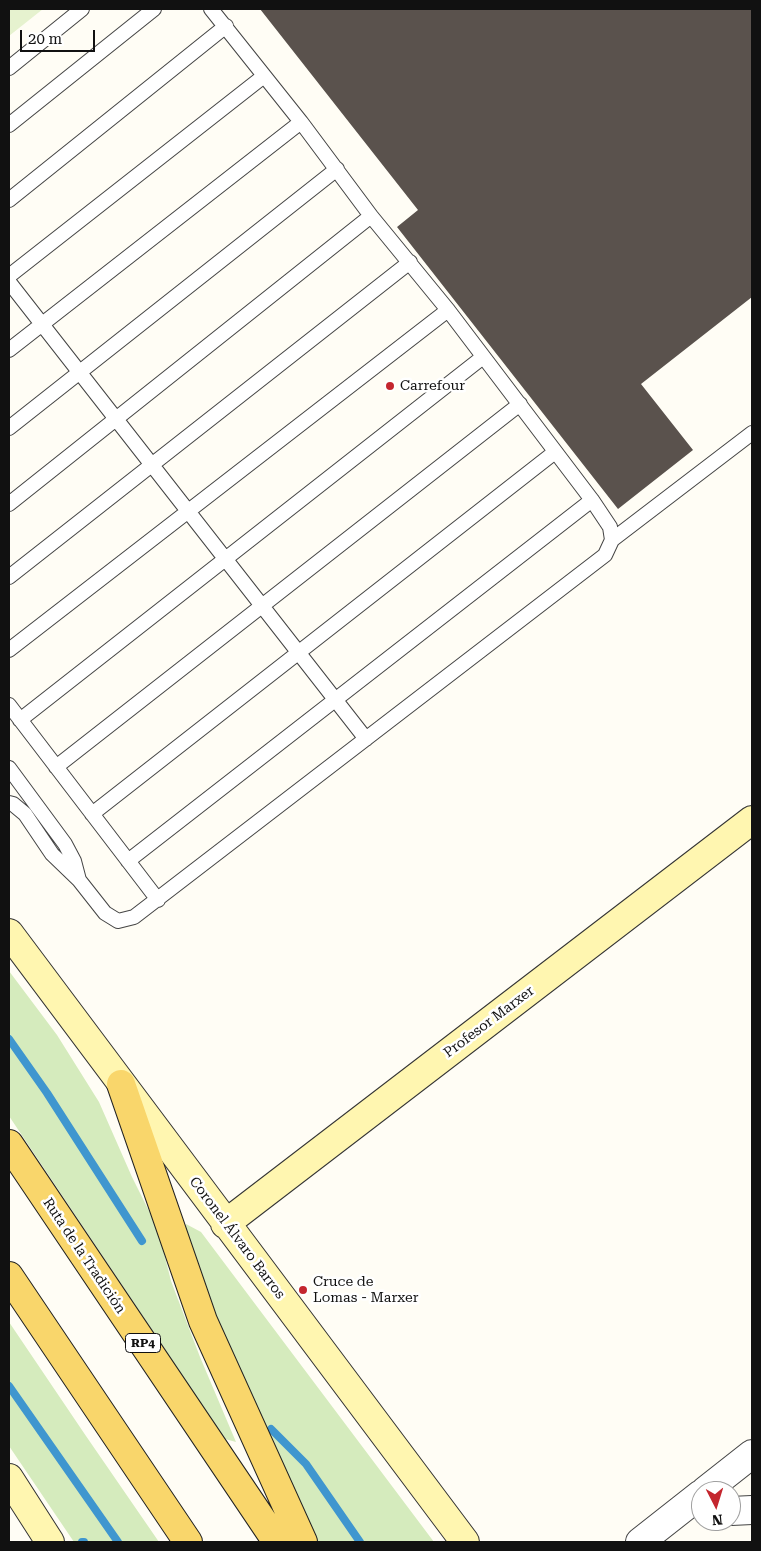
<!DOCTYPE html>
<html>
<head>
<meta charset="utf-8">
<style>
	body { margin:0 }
	#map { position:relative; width:761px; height:1551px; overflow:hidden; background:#fffdf5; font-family:"Roboto Serif",serif }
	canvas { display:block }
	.frame { position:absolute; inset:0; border:10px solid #111; pointer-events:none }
	.north { position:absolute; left:691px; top:1481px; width:50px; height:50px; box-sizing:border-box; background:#fff; border:1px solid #a0a0a0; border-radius:50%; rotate:175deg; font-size:14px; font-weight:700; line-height:20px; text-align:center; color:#111 }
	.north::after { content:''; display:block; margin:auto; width:18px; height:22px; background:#c4262e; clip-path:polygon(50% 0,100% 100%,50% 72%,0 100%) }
	.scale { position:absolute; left:20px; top:30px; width:75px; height:22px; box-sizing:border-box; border:2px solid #111; border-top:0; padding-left:6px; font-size:15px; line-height:18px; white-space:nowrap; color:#111; -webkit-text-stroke:4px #fff; paint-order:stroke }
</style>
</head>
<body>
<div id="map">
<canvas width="761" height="1551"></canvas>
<div class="frame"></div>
<div class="north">N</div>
<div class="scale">20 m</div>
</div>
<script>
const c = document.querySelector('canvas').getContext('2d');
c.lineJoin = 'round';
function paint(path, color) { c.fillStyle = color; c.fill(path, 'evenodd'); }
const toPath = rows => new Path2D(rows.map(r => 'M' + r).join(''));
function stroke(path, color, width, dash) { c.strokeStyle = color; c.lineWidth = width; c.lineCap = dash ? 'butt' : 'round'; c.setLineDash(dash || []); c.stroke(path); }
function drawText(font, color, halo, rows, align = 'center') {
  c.font = font + ' "Roboto Serif",serif'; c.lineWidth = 5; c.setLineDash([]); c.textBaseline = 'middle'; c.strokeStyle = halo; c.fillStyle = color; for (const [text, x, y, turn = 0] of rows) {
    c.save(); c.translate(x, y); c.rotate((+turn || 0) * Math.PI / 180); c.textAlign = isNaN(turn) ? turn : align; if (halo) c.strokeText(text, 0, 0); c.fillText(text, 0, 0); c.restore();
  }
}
const green = toPath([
	[9,971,57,1035,99,1102,132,1177,158,1229,171,1281,200,1357,236,1442,225,1439,9,1116],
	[186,1224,201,1232,434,1542,318,1542,229,1360,185,1240],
	[9,1322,86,1436,159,1542,74,1542,9,1446]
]);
const pitch = toPath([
	[9,9,43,9,9,36]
]);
const stream = toPath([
	[9,1039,47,1093,142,1241],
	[9,1386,118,1542],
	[271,1429,306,1464,360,1542],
	[82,1542,84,1542]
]);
const building = toPath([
	[260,9,752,9,752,297,641,384,693,450,618,509,397,227,418,210]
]);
const lane = toPath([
	[9,68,82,9],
	[9,125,154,9],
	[9,200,226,26],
	[9,276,264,76],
	[9,282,366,739],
	[9,350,301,122],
	[9,428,337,169],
	[9,504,371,216],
	[612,540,752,433],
	[9,577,410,262],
	[9,650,448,310],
	[9,705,158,900],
	[20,720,483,357],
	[56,767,520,404],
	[9,768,65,844,74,861,79,880],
	[9,803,13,804,25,814,52,854,79,880,105,913,118,921,134,917,605,555,612,540,610,527,592,500,448,310,371,216,301,122,211,9],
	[92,814,555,452],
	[128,861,592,500]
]);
const street = toPath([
	[705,1491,752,1454],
	[731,1511,752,1510],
	[640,1542,701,1494]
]);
const secondary = toPath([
	[9,933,465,1542],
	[225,1224,752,820],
	[9,1478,50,1542]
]);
const primary = toPath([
	[121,1084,203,1321,303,1542],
	[9,1144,277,1542],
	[9,1276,188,1542]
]);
const markers = [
	[390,386,5,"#c4262e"],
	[303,1290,5,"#c4262e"]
];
const shields = [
	[143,1343,35]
];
const shieldNames = [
	["RP4",143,1343]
];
const poiNames = [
	["Carrefour",400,386],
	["Cruce de",313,1282],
	["Lomas - Marxer",313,1298]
];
const streetNames = [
	["Profesor Marxer",489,1022,-37],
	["Coronel Álvaro Barros",237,1238,53],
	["Ruta de la Tradición",84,1256,56]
];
paint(green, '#d5ebbd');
paint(pitch, '#e6f2cf');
stroke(stream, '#3f96cf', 8);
paint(building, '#5a524d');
stroke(lane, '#444', 16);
stroke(street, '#444', 30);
stroke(secondary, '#333', 30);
stroke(primary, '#222', 30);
stroke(lane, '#fff', 14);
stroke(street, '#fff', 28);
stroke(secondary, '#fff6b0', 28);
stroke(primary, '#f9d66b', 28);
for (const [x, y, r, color] of markers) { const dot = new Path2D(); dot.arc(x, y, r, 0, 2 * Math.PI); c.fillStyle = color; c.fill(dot); stroke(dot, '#fff', 2); }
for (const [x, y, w] of shields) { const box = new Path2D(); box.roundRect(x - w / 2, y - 9.5, w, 19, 4); c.fillStyle = '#fff'; c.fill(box); stroke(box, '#111', 1); }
drawText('bold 12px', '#111', null, shieldNames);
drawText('14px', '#111', '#fff', poiNames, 'left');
drawText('14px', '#111', '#fff', streetNames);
</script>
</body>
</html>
